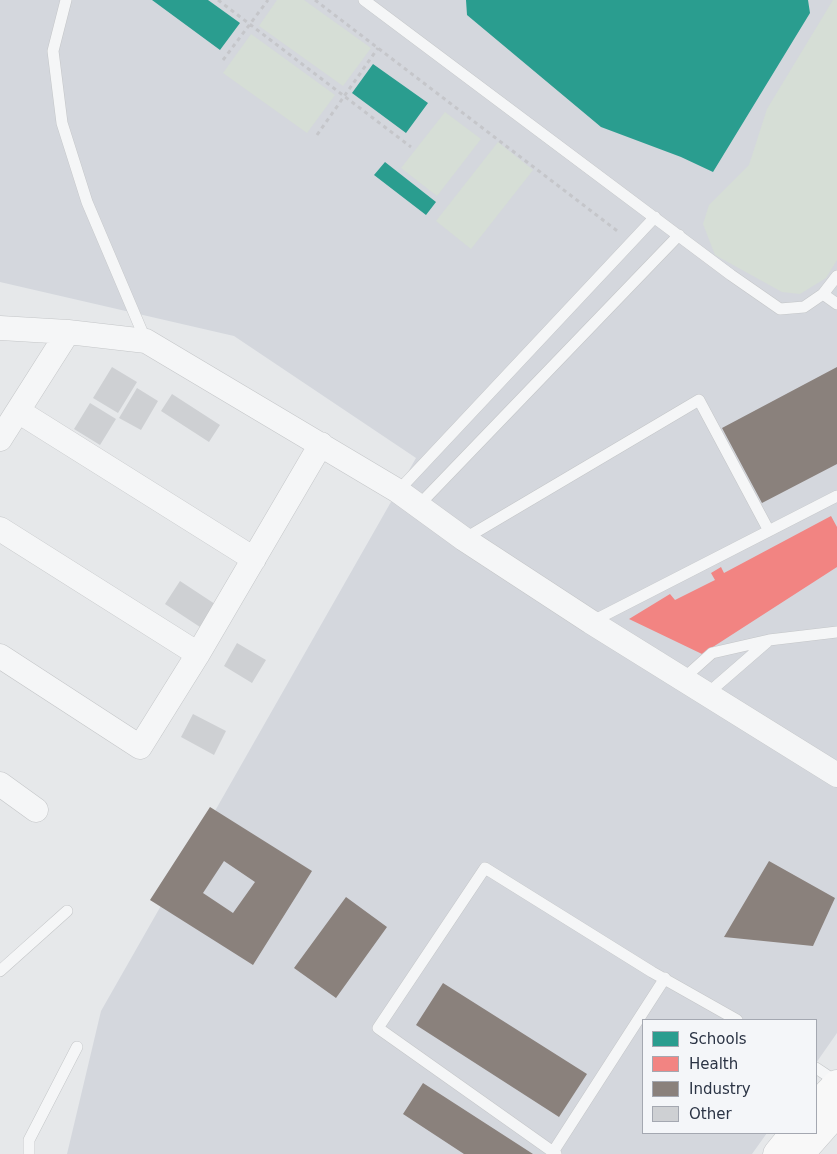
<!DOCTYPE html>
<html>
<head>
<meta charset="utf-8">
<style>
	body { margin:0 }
	#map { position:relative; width:837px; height:1154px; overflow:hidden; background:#e6e8ea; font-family:"DejaVu Sans",sans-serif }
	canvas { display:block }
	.legend { position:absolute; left:642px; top:1019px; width:175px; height:115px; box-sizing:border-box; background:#f4f6f9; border:1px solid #a4a8b1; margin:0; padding:6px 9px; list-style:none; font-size:15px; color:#2b3445 }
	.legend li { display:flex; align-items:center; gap:10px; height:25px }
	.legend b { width:25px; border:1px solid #a4a8b1 }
</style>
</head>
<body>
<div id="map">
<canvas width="837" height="1154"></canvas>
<ul class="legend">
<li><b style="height:14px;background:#2a9d8f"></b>Schools</li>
<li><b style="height:14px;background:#f28482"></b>Health</li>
<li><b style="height:14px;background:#8a817c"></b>Industry</li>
<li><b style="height:14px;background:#ced0d3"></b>Other</li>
</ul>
</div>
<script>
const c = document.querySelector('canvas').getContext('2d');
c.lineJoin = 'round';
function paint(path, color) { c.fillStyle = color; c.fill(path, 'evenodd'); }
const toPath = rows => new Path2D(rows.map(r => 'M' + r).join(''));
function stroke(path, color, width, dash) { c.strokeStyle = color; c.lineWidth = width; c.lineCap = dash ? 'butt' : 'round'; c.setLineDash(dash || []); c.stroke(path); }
const built = toPath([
	[0,0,837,0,837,1033,816,1063,816,1020,643,1020,643,1133,767,1133,752,1154,67,1154,101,1011,416,458,234,336,0,282]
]);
const green = toPath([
	[277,0,304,0,371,48,343,86,259,26],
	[833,0,837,0,837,260,826,278,800,294,782,292,715,255,703,224,709,205,749,165,767,109],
	[251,34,335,95,307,133,223,73],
	[445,112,481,139,437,196,401,168],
	[498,142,533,170,471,249,436,221]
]);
const schools = toPath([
	[152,0,208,0,240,23,220,50],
	[466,0,808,0,810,13,713,172,681,157,601,127,467,15],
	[373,64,428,103,406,133,352,93],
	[385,162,436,202,426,215,374,175]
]);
const health = toPath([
	[831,516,837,527,837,567,702,654,629,619,670,594,675,600,715,580,711,573,721,567,724,573]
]);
const industry = toPath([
	[837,367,837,464,762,503,722,428],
	[210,807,312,871,253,965,150,900],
	[224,861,255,882,233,913,203,893],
	[769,861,835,898,813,946,724,937],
	[346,897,387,927,336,998,294,968],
	[443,983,587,1074,559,1117,416,1025],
	[423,1083,533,1154,464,1154,403,1114]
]);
const building = toPath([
	[112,367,137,382,118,413,93,398],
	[137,388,158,401,141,430,119,418],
	[172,394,220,425,209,442,161,411],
	[90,403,116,419,100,445,74,429],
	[180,581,215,604,200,627,165,604],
	[237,643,266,660,252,683,224,666],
	[193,714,226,731,214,755,181,737]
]);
const path = toPath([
	[218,0,411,147],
	[315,0,620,233],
	[223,60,268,0],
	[317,135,378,48]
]);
const lane = toPath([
	[66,0,53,51,62,123,87,202,146,341],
	[364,0,731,275,780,309,804,307,823,294,837,276],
	[823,294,837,304],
	[398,491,655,217],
	[418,506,679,235],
	[464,539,699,400,769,531],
	[591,622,837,496],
	[683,679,712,653,769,640,837,632],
	[707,694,767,642],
	[0,971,67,911],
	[816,1068,837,1082],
	[553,1152,665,978],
	[29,1154,29,1140,77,1047],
	[556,1154,378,1028,485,868,652,972,737,1020]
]);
const street = toPath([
	[0,328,68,332,146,341,398,491,464,539,591,622,837,775],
	[18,411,254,559],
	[0,439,68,332],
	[0,529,198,654],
	[0,656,140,747,198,654,321,444],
	[0,784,36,810]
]);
const secondary = toPath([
	[816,1106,837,1084],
	[777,1154,794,1133],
	[800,1154,837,1112]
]);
paint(built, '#d4d7dd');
paint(green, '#d6ded6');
paint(schools, '#2a9d8f');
paint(health, '#f28482');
paint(industry, '#8a817c');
paint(building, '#ced0d3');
stroke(lane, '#c4c6c8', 12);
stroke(street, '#c4c6c8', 25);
stroke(secondary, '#c4c6c8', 29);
stroke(path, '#c5c6ca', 3, [4, 4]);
stroke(lane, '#f5f6f7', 11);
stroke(street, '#f5f6f7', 24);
stroke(secondary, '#f8f8f8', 28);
</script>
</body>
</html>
